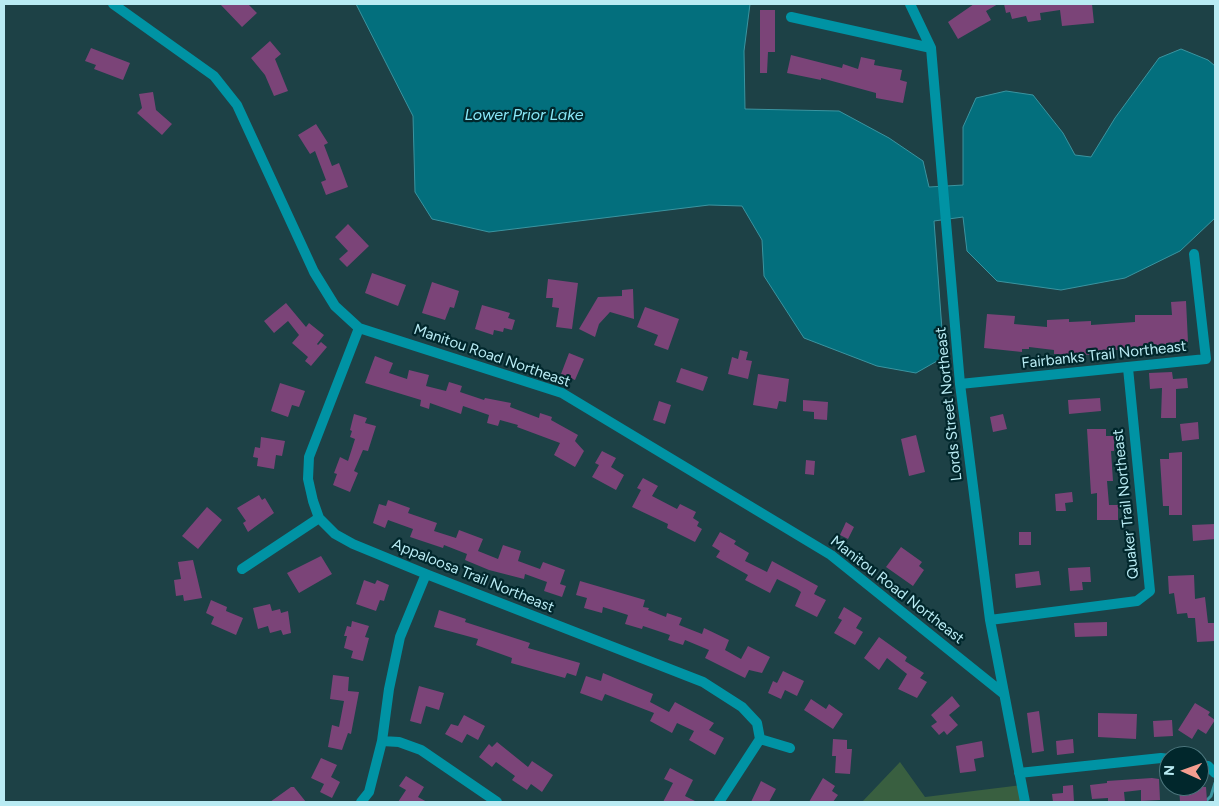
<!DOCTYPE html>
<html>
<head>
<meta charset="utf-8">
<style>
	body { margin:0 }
	#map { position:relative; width:1219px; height:806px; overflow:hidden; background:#1d4146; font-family:Figtree,sans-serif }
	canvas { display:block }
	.frame { position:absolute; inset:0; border:5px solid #b9ebf3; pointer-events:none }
	.north { position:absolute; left:1159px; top:746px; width:50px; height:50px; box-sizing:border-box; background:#01272c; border:1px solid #4b757c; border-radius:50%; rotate:272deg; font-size:14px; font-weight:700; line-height:20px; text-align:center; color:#b9ebf3 }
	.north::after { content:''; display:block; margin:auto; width:18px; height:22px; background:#f59d8f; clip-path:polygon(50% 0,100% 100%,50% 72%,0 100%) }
</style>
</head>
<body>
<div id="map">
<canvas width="1219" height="806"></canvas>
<div class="frame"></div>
<div class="north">N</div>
</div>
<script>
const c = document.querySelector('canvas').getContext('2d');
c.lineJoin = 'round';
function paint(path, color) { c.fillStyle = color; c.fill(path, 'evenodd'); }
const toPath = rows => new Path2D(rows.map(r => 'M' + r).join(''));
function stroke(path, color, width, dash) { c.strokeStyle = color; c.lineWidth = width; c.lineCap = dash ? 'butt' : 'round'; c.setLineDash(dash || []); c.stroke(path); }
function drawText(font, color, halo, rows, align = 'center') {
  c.font = font + ' Figtree,sans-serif'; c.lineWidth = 4.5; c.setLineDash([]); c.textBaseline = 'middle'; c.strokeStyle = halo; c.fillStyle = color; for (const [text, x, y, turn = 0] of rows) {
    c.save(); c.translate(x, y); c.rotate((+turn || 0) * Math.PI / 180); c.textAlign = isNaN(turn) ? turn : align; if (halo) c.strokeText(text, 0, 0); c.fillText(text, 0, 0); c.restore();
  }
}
const green = toPath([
	[900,762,925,797,1022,785,1024,802,862,802]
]);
const water = toPath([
	[356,4,750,4,744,51,745,109,839,111,889,138,923,161,929,187,963,185,963,127,976,98,1006,91,1033,95,1063,133,1075,155,1091,157,1115,118,1159,58,1181,49,1208,60,1215,66,1215,218,1180,251,1125,278,1061,290,997,281,967,251,963,217,934,221,944,357,916,373,877,366,804,338,764,276,762,240,742,206,709,205,489,232,432,219,415,192,413,116,356,4]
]);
const stream = toPath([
	[1205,802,1211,796,1215,783]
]);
const building = toPath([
	[220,4,248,4,257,13,242,27],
	[974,4,998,4,986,11,991,20,958,39,948,22],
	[1004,4,1092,4,1094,23,1062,26,1060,10,1040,13,1041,20,1028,22,1026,16,1012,19,1010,12,1006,13],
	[760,10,775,10,775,52,768,52,767,73,760,73],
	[270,41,281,54,275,59,288,91,274,96,265,75,251,58],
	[91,48,130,63,123,80,94,69,96,65,85,61],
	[791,55,842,68,843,64,858,69,861,57,875,60,874,65,902,70,900,80,907,82,903,103,876,98,876,93,821,78,821,80,787,73],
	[153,92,156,110,172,124,162,135,137,113,142,108,139,94],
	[316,124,328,143,324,145,332,166,339,163,348,187,326,195,321,182,326,180,315,151,310,154,298,135],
	[348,224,369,246,347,267,339,259,348,251,335,237],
	[372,273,406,285,398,306,365,293],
	[548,279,578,283,572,329,556,327,559,308,552,307,553,298,546,298],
	[432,282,459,291,454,308,450,307,445,320,422,313],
	[633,289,634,319,610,312,599,324,595,337,579,329,598,297,622,296,622,290],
	[1186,301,1188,342,1166,343,1166,350,1114,350,1114,354,1098,355,1054,354,1054,350,1029,347,1029,349,1022,349,1022,352,984,348,987,314,1015,316,1014,324,1047,327,1047,320,1069,319,1069,322,1091,321,1091,325,1135,322,1135,315,1172,315,1171,302],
	[286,303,306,327,309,323,324,335,317,344,318,345,321,342,327,347,311,366,305,361,308,357,292,343,299,335,288,321,274,333,264,321],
	[482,305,510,313,508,318,515,320,512,330,504,328,503,332,494,330,493,335,475,329],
	[645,307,679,319,668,350,654,345,658,335,637,327],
	[740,350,748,352,746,360,752,361,748,379,728,374,732,357,738,359],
	[569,353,584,359,575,380,561,374],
	[375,356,393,363,389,373,407,379,409,370,429,375,426,386,446,391,449,382,462,386,460,392,484,400,485,398,511,403,510,407,539,418,540,413,552,417,551,420,578,435,575,441,584,451,575,467,554,455,560,443,517,427,518,425,500,420,498,426,487,423,489,415,463,406,461,414,430,403,429,409,420,406,421,400,365,383],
	[681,368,708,377,703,391,676,382],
	[1172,372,1173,379,1187,378,1188,388,1176,389,1176,418,1161,418,1162,388,1150,389,1149,373],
	[758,374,789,379,786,402,779,401,777,409,753,405],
	[280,383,305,391,299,407,292,405,288,417,271,411],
	[1100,398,1101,411,1069,414,1068,400],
	[803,400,828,402,827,420,814,419,814,412,803,411],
	[659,401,671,405,665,424,653,420],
	[354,414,367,418,365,423,376,426,368,451,363,450,354,471,358,473,350,492,333,485,337,474,334,473,340,457,348,461,355,439,350,437,352,431,350,430],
	[1003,414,1007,429,993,432,990,417],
	[1198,422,1199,439,1182,441,1180,424],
	[1087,429,1106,429,1106,436,1114,436,1114,451,1111,451,1113,481,1107,481,1109,505,1118,505,1118,520,1097,520,1097,493,1091,494],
	[916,435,925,472,909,476,901,439],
	[261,437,285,441,282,456,276,455,274,469,257,466,258,458,253,457,255,447,260,448],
	[602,451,616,458,611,467,624,475,616,490,592,477,599,465,595,463],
	[1182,452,1182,515,1169,515,1169,506,1163,506,1160,459,1169,459,1169,453],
	[806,460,815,461,814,475,805,474],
	[643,478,658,486,652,496,677,509,680,504,696,512,693,518,699,522,697,526,702,529,695,542,667,528,668,524,632,507,641,490,637,488],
	[1072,492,1073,502,1065,503,1066,511,1056,511,1055,494],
	[259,495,262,500,265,498,274,513,248,532,243,523,246,521,237,508],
	[388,500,410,508,408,513,437,523,434,531,456,538,459,530,483,539,478,551,498,559,503,545,521,551,518,561,540,569,543,562,565,570,560,584,566,586,562,597,544,591,547,582,525,574,524,579,489,570,465,560,467,554,444,545,443,548,410,537,413,529,388,520,385,528,373,523,379,504,386,506],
	[207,507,222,520,198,549,182,536],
	[846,522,854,527,848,539,840,535],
	[1215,524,1215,539,1193,541,1192,525],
	[720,532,736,541,734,544,749,553,745,561,767,572,772,561,818,586,814,594,826,600,817,617,795,606,801,592,797,589,777,579,770,593,745,580,748,575,716,557,720,551,712,546],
	[1019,532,1031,532,1031,545,1019,545],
	[901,547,922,562,919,566,924,570,913,586,886,567],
	[321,556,332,574,299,593,287,573],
	[193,560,202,598,184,601,183,595,176,596,174,580,181,579,178,562],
	[1090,567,1091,582,1082,582,1083,590,1070,591,1068,568],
	[1039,571,1041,585,1016,588,1015,574],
	[1194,575,1195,599,1205,597,1208,623,1215,623,1215,641,1197,642,1195,618,1188,618,1187,613,1177,614,1174,593,1169,594,1168,576],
	[364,580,375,584,377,580,389,585,384,601,380,600,376,611,356,604],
	[580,581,645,600,643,607,649,608,648,610,666,617,667,613,682,618,679,625,702,634,704,628,729,640,725,650,741,659,748,646,770,657,762,673,749,670,745,678,705,658,709,650,685,640,683,645,668,640,670,635,643,626,642,629,625,624,628,615,603,607,602,613,584,608,587,598,576,595],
	[211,600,227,607,226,611,243,618,236,635,211,624,214,617,206,613],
	[270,604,272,611,280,609,281,613,288,611,291,633,283,635,281,630,270,633,268,626,258,629,253,608],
	[844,607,862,618,856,628,863,632,855,645,834,633,842,620,838,618],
	[439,610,466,619,465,622,530,643,528,648,580,663,576,676,567,673,565,678,511,663,512,658,476,645,478,639,434,627],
	[352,621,369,626,365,637,369,638,363,661,351,658,353,651,344,648,347,636,344,636,347,626,351,627],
	[1107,622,1107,636,1075,637,1074,623],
	[879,637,907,657,905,661,924,673,920,678,927,682,917,698,898,689,907,674,887,658,879,670,864,658],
	[783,671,804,681,797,696,785,690,781,699,768,693,773,681,777,683],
	[603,673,653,694,650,702,669,712,675,702,714,723,709,730,724,738,715,755,689,740,694,731,677,723,672,733,650,721,654,713,605,694,602,701,580,693,586,676,601,681],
	[333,675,349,677,348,691,359,692,351,734,348,733,342,750,328,747,332,725,339,727,344,701,330,699],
	[419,686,444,693,439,710,426,706,421,724,410,721],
	[952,696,960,706,949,715,958,725,947,735,944,731,939,735,931,726,937,722,931,715],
	[811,699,826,709,829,704,843,714,833,729,804,710],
	[1195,703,1210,712,1208,715,1215,720,1206,734,1198,729,1192,739,1178,730],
	[1039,711,1044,751,1032,753,1027,713],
	[1098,713,1137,714,1136,739,1098,737],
	[464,715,485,726,478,740,467,734,462,743,445,734,451,724,458,726],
	[1172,720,1173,736,1154,737,1153,721],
	[833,739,847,740,847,749,852,749,850,774,835,773,836,756,832,756],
	[1073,739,1074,753,1057,755,1056,741],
	[982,741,984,757,974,759,976,771,960,773,956,746],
	[497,742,528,767,532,761,553,775,542,792,531,784,527,790,512,780,515,776,496,762,492,767,479,757,489,744,492,747],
	[321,758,337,765,331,777,340,782,332,798,320,792,324,784,311,778],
	[670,768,693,780,685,796,697,802,663,802,673,783,664,779],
	[406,776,424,787,418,797,427,802,398,802,406,790,399,786],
	[823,778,835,786,832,791,838,795,833,802,809,802],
	[1152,778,1159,779,1160,800,1141,801,1141,790,1124,792,1125,802,1108,802,1108,798,1092,799,1090,785,1107,783,1107,781],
	[761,781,776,789,769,802,751,802],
	[1073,785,1074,802,1053,802,1052,794,1063,793,1063,786],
	[1179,786,1206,787,1207,801,1180,802],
	[291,787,294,787,306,802,270,802]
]);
const street = toPath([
	[113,4,214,76,237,105,314,272,335,306,359,328,562,393,831,555,1004,694],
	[910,4,931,48,960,384,990,620,1025,802],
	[791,17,931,48],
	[359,328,309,457,308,479,313,501,319,518,335,534,353,544,426,574,703,682,742,707,757,723,760,739,790,748],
	[960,384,1206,359,1194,254],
	[242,569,319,518],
	[990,620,1137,601,1150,591,1128,368],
	[382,741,399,742,421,750,497,802],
	[1199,765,1208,766,1215,773],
	[1019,773,1161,758,1169,759],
	[361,802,369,792,382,741,389,689,400,637,426,574],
	[719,802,760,739]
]);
const streetNames = [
	["Fairbanks Trail Northeast",1104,355,-6],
	["Manitou Road Northeast",492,356,19],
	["Lords Street Northeast",949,404,-96],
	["Quaker Trail Northeast",1126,504,-96],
	["Appaloosa Trail Northeast",473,576,22],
	["Manitou Road Northeast",897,590,38]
];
const waterNames = [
	["Lower Prior Lake",524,115]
];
paint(green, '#395f40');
paint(water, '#036f7d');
stroke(water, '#3a94a0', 1);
stroke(stream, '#3a94a0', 3);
paint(building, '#7b4478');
stroke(street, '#0093a4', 10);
drawText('15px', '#b9ebf3', '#01272c', streetNames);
drawText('italic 16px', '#8ae8f8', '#01272c', waterNames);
</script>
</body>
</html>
